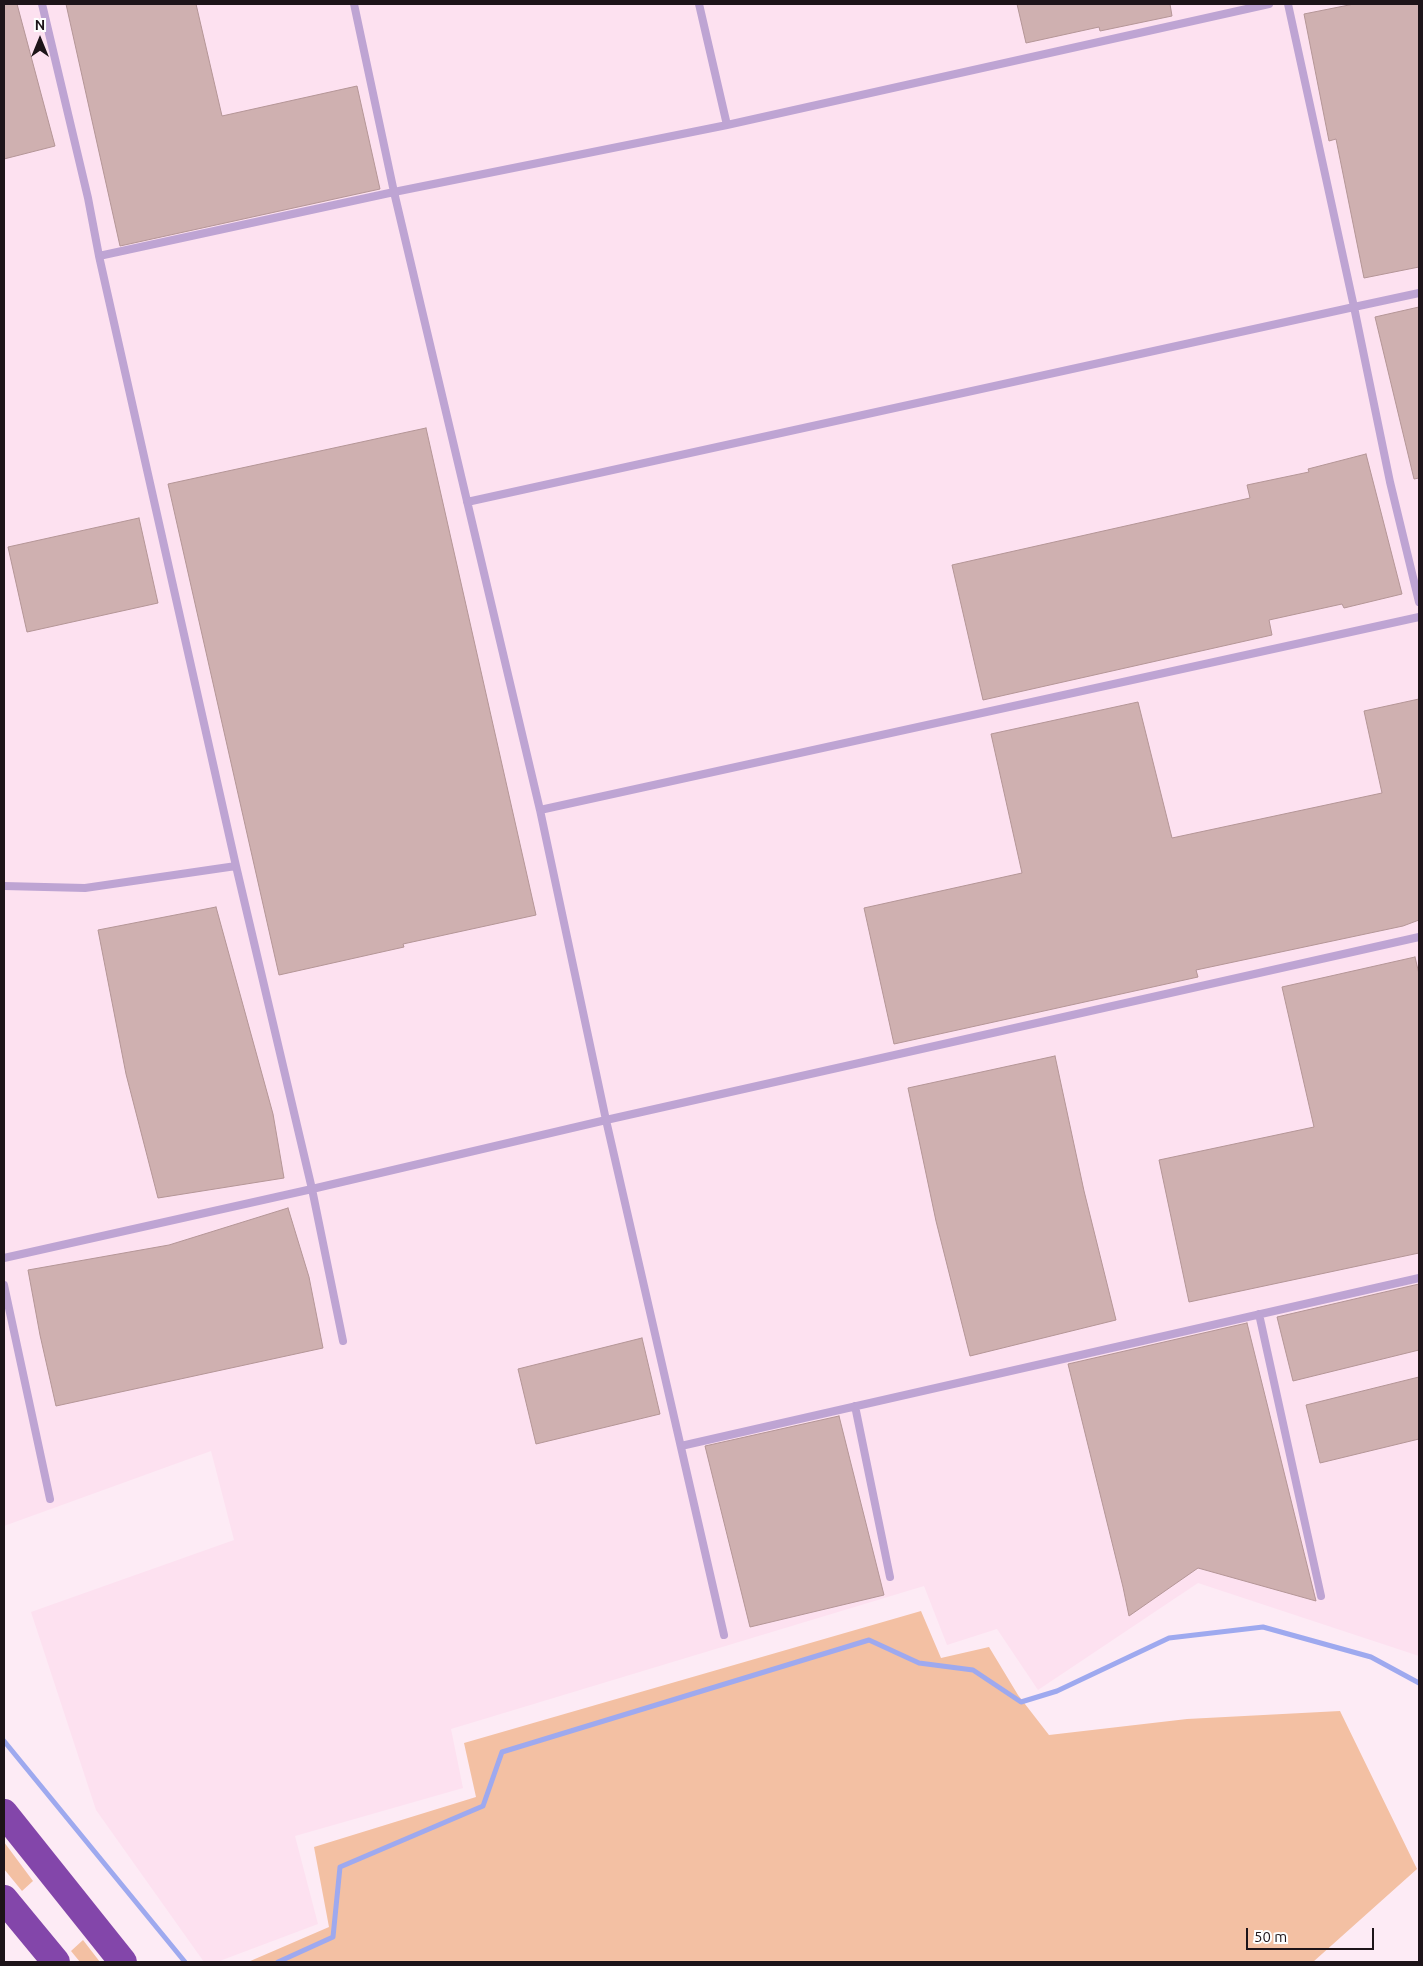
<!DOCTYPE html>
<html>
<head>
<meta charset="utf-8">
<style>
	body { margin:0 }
	#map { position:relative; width:1423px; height:1966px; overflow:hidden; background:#fdebf5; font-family:Ubuntu,sans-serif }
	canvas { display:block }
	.frame { position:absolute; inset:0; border:5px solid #1d1419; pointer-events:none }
	.north { position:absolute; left:15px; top:15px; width:50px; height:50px; -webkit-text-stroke:4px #fefefe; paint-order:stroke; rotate:0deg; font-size:14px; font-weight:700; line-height:20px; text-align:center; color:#1d1419 }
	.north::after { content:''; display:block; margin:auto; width:18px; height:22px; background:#1d1419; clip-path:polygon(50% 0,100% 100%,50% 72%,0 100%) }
	.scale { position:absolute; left:1246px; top:1928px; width:128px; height:22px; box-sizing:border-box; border:2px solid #1d1419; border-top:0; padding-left:6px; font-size:15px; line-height:18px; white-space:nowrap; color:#1d1419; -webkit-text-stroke:4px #fefefe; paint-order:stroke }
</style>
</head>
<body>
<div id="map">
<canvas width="1423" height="1966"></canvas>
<div class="frame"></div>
<div class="north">N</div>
<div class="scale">50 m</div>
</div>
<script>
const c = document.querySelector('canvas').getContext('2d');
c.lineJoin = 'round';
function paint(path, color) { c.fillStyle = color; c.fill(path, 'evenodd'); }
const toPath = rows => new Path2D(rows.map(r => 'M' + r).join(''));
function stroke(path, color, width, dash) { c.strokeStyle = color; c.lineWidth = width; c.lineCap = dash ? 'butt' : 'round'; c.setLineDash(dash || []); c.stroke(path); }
const built = toPath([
	[4,4,1419,4,1419,1656,1198,1583,1038,1690,997,1629,947,1645,924,1586,451,1729,463,1788,295,1836,318,1924,217,1962,204,1962,96,1810,31,1612,234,1540,211,1451,4,1526]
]);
const green = toPath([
	[921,1611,941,1658,989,1647,1018,1695,1049,1735,1187,1719,1340,1711,1417,1869,1313,1962,248,1962,329,1927,314,1847,476,1797,464,1743],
	[4,1842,33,1881,22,1891,4,1869],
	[83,1940,100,1962,80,1962,71,1951]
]);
const stream = toPath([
	[4,1741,185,1962],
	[278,1962,333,1937,340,1867,483,1806,502,1752,869,1640,919,1663,973,1670,1021,1702,1057,1691,1169,1638,1263,1627,1371,1657,1419,1683]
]);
const building = toPath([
	[4,4,17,4,55,146,4,159,4,4],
	[66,4,196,4,222,116,357,86,380,189,120,246,66,4],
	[1017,4,1170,4,1172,16,1100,31,1099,27,1026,43,1017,4],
	[1354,4,1419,4,1419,267,1364,278,1336,139,1329,141,1304,14,1354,4],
	[1419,307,1419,478,1414,479,1375,317,1419,307],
	[426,428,536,915,403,944,404,947,279,975,168,484,426,428],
	[1366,454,1402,594,1344,608,1342,604,1269,620,1272,635,983,700,952,565,1250,498,1247,485,1309,472,1308,469,1366,454],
	[139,518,158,603,27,632,8,547,139,518],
	[1419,699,1419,920,1403,926,1196,970,1198,977,894,1044,864,908,1022,873,991,734,1138,702,1172,838,1382,793,1364,711,1419,699],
	[216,907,273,1114,284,1178,158,1198,126,1074,98,930,216,907],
	[1415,957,1419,974,1419,1253,1189,1302,1159,1160,1314,1127,1282,987,1415,957],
	[1055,1056,1084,1191,1116,1320,970,1356,936,1221,908,1088,1055,1056],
	[288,1208,309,1277,323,1348,56,1406,40,1335,28,1270,169,1245,288,1208],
	[1419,1284,1419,1350,1293,1381,1277,1317,1419,1284],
	[1247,1323,1316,1601,1198,1568,1129,1616,1123,1587,1068,1364,1247,1323],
	[642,1338,660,1414,536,1444,518,1369,642,1338],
	[1419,1377,1419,1439,1320,1463,1306,1405,1419,1377],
	[839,1416,884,1595,750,1627,705,1446,839,1416]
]);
const service = toPath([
	[42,4,88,198,99,256,236,866,312,1189,606,1120,1419,937],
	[354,4,394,192,540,810,606,1120,724,1635],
	[699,4,727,125],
	[99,256,394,192,727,125,1269,4],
	[1419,293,1354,307,1390,482,1419,602],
	[467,502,1354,307,1288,4],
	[540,810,1419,617],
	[4,886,85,888,236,866],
	[4,1258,312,1189,343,1341],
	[4,1285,50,1499],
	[1259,1314,1321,1596],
	[855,1406,890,1577],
	[681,1446,1419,1278]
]);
const motorway = toPath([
	[4,1813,123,1962],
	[4,1899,56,1962]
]);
paint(built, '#fde1f0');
paint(green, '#f3c0a3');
stroke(stream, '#9ea9ef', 5);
paint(building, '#cfb0b0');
stroke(building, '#b59697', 1);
stroke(service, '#bea4d3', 8);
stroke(motorway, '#8346aa', 28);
</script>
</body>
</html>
